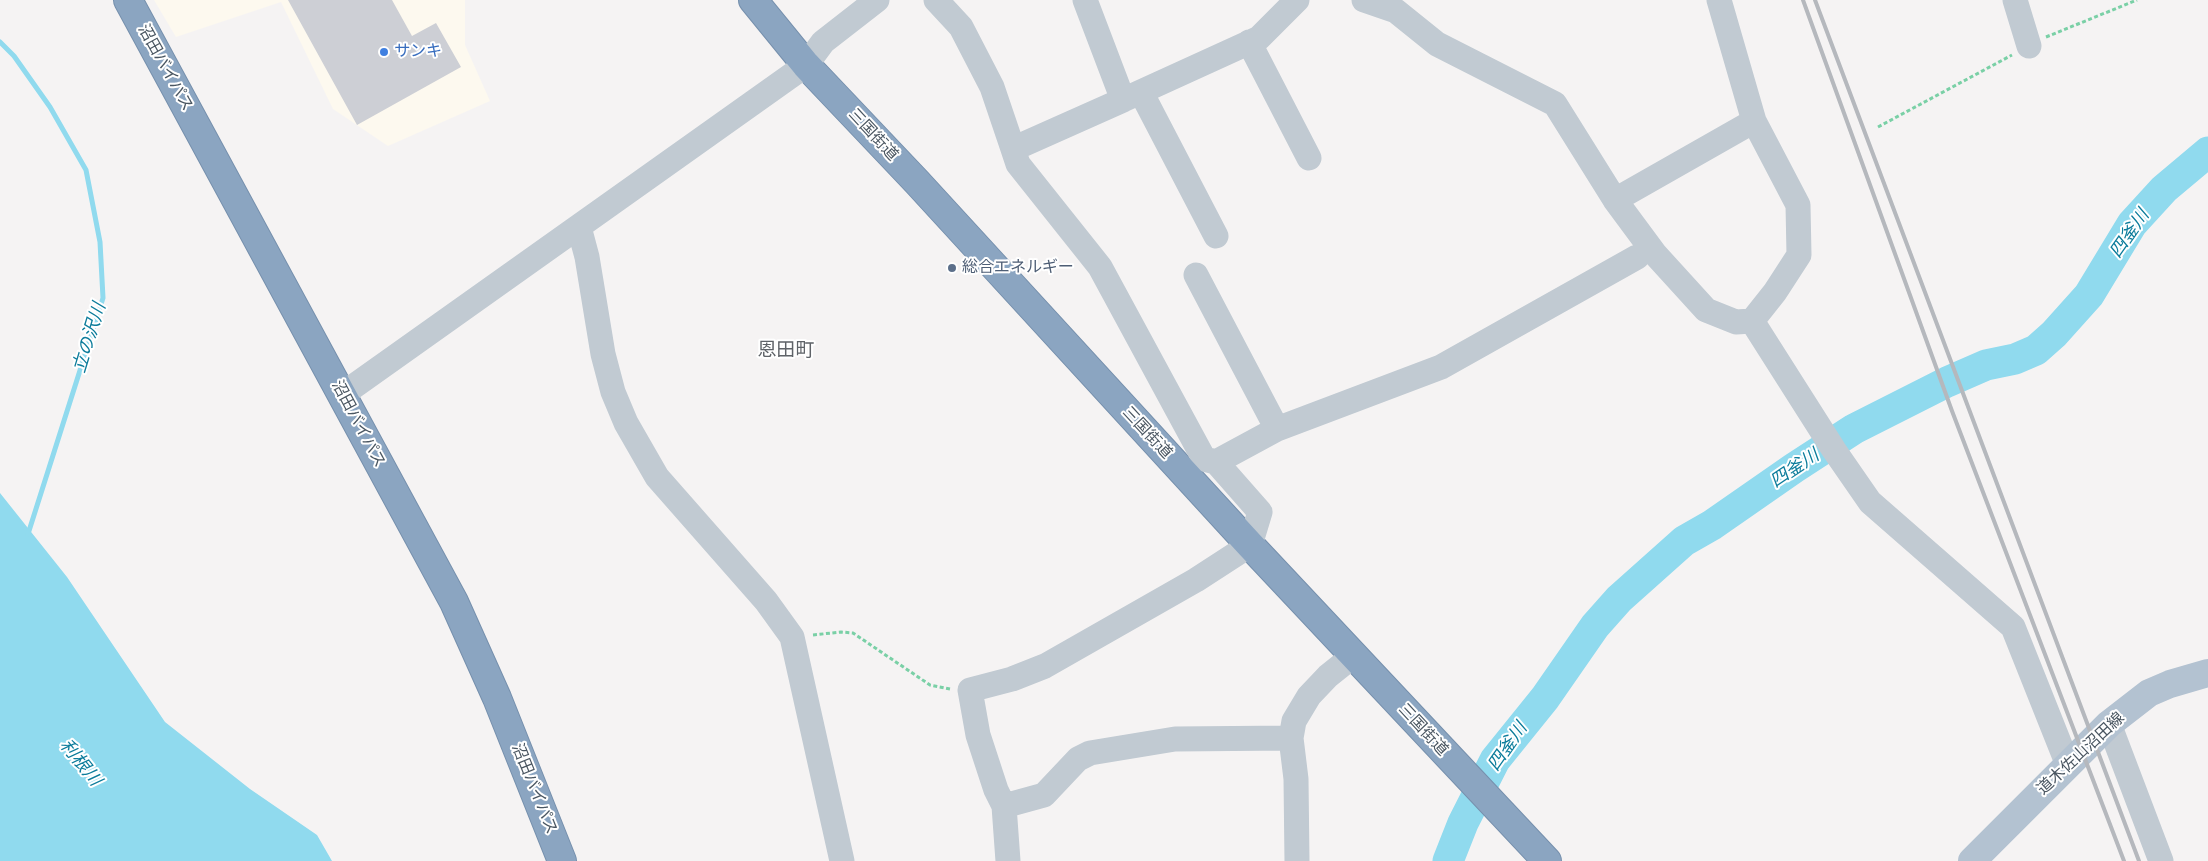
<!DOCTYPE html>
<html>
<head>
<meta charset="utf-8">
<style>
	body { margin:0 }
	canvas { display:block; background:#f5f3f3 }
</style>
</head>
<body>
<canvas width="2208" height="861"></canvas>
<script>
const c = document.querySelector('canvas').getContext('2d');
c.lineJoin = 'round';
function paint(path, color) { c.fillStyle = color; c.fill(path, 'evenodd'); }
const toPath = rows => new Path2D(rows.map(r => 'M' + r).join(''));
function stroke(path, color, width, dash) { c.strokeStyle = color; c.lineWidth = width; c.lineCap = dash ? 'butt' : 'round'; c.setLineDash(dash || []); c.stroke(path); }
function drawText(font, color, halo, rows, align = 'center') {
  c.font = font + ' "Archivo Narrow","Noto Sans JP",sans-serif'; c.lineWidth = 4; c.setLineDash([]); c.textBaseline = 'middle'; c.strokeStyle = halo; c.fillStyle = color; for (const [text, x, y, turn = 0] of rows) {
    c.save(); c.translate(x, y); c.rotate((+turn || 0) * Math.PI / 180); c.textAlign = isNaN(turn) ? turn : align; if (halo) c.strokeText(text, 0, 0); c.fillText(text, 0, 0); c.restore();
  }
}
const commercial = toPath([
	[154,0,465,0,465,45,490,101,388,146,333,109,281,2,176,37]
]);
const water = toPath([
	[0,493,67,577,165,722,250,789,317,835,332,861,0,861]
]);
const stream = toPath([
	[0,42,14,56,50,107,86,170,100,242,103,298,28,534]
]);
const river = toPath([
	[1448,861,1463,823,1495,760,1545,698,1595,626,1619,599,1684,541,1712,525,1794,468,1854,429,1947,382,1986,365,2015,359,2036,350,2054,334,2089,295,2132,224,2164,189,2208,152]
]);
const building = toPath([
	[288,0,392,0,412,36,436,23,461,67,357,125]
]);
const path = toPath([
	[2046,37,2137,0],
	[1878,127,2012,55],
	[813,635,841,632,853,633,930,685,950,689]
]);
const minor = toPath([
	[936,0,961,27,992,87,1013,149],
	[1085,0,1123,100,1259,38,1297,0],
	[1364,0,1396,11,1437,44,1555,104,1615,200,1655,254,1706,310,1736,322,1752,321,1834,450,1870,502,2013,627,2068,765],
	[1719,0,1754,121,1798,205,1799,255,1775,292,1752,321],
	[2015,0,2029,46],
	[1249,42,1309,158],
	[1141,92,1216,236],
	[1123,100,1013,149,1018,164,1100,267,1204,459,1216,462],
	[1615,200,1754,121],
	[579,227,587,257,603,354,613,392,626,423,657,477,766,601,792,637,842,861],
	[343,394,806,65,823,42,877,0],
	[1277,429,1441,367,1637,257],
	[2109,724,2161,861],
	[1004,806,1044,795,1078,759,1090,753,1175,739,1291,738],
	[1008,861,1004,806,996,790,978,735,970,690,1012,679,1045,666,1196,580,1250,545,1260,512,1216,462,1277,429,1196,275],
	[1297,861,1296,779,1291,738,1294,721,1309,696,1328,676,1353,656]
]);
const major = toPath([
	[1972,861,2109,724,2149,693,2170,684,2208,673]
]);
const highway = toPath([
	[128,0,454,602,497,698,562,861],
	[753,0,806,65,917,182,1250,545,1547,861]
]);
const rail = toPath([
	[1803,0,1952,411,2124,861],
	[1815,0,2139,861]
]);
const markers = [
	[384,52,5,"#3f7fe0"],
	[952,268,5,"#5c6f8a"]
];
const shopNames = [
	["サンキ",394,52]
];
const streetNames = [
	["沼田バイパス",165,68,61],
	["三国街道",873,135,47],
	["沼田バイパス",358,424,62],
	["三国街道",1147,433,47],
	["三国街道",1423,730,47],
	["道木佐山沼田線",2081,754,-43],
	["沼田バイパス",534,789,68]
];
const serviceNames = [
	["総合エネルギー",962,268]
];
const waterNames = [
	["四釜川",2130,234,-55],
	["立の沢川",90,338,-73],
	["四釜川",1795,469,-34],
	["四釜川",1508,747,-55],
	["利根川",80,763,51]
];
const quarterNames = [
	["恩田町",786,351]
];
paint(commercial, '#fdf9ef');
paint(water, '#90daee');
stroke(stream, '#90daee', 5);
stroke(river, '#90daee', 31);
paint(building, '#cdcfd5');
stroke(highway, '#7690ad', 30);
stroke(path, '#7ad0a6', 3, [4, 2.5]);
stroke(minor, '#c1cad2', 25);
stroke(major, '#b3c2d1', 28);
stroke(highway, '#8ba5c1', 28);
stroke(rail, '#b5b8bd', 4);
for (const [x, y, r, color] of markers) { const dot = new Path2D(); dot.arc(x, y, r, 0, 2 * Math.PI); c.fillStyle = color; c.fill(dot); stroke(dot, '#fff', 2); }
drawText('16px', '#366cbe', '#fff', shopNames, 'left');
drawText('16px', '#4a5661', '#fff', streetNames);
drawText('16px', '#4e5e75', '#fff', serviceNames, 'left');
drawText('italic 18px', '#0c7c9b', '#fff', waterNames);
drawText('19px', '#5f6368', '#fff', quarterNames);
</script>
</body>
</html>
